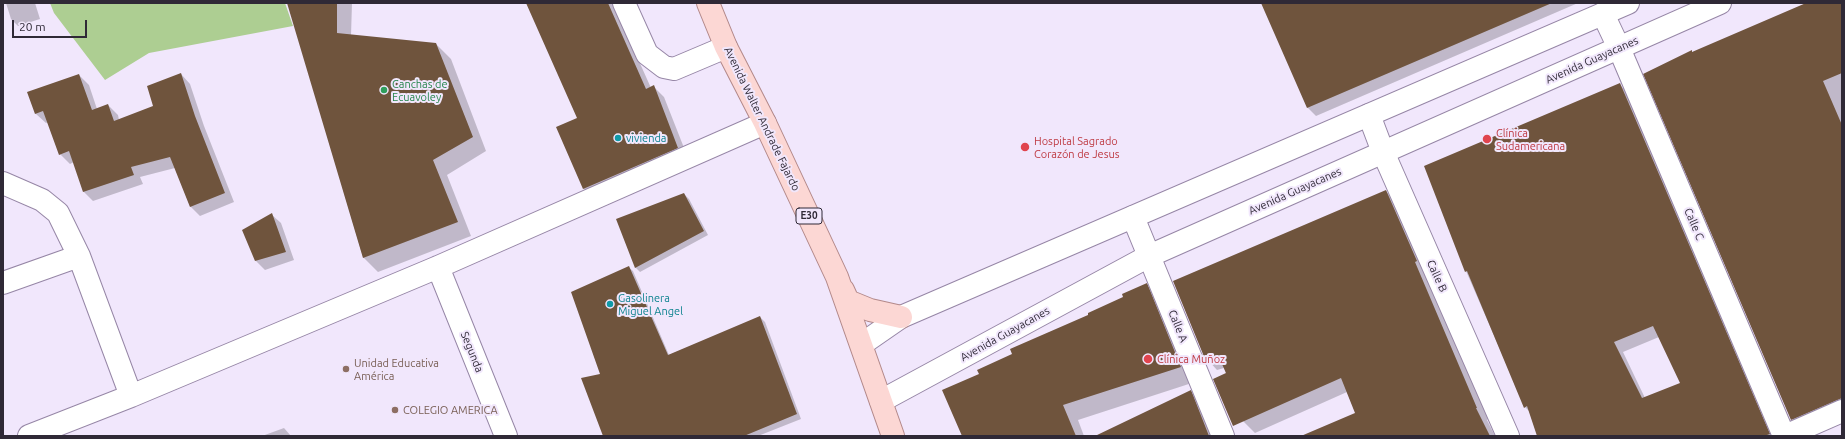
<!DOCTYPE html>
<html>
<head>
<meta charset="utf-8">
<style>
	body { margin:0 }
	#map { position:relative; width:1845px; height:439px; overflow:hidden; background:#f1e7fc; font-family:Ubuntu,sans-serif }
	canvas { display:block }
	.frame { position:absolute; inset:0; border:4px solid #2f2936; pointer-events:none }
	.scale { position:absolute; left:12px; top:20px; width:75px; height:18px; box-sizing:border-box; border:2px solid #2f2936; border-top:0; padding-left:5px; font-size:12px; line-height:14px; white-space:nowrap; color:#2f2936; -webkit-text-stroke:3px #f1e7fc; paint-order:stroke }
</style>
</head>
<body>
<div id="map">
<canvas width="1845" height="439"></canvas>
<div class="frame"></div>
<div class="scale">20 m</div>
</div>
<script>
const c = document.querySelector('canvas').getContext('2d');
c.lineJoin = 'round';
function paint(path, color) { c.fillStyle = color; c.fill(path, 'evenodd'); }
const toPath = rows => new Path2D(rows.map(r => 'M' + r).join(''));
function stroke(path, color, width, dash) { c.strokeStyle = color; c.lineWidth = width; c.lineCap = dash ? 'butt' : 'round'; c.setLineDash(dash || []); c.stroke(path); }
function drawText(font, color, halo, rows, align = 'center') {
  c.font = font + ' Ubuntu,sans-serif'; c.lineWidth = 4; c.setLineDash([]); c.textBaseline = 'middle'; c.strokeStyle = halo; c.fillStyle = color; for (const [text, x, y, turn = 0] of rows) {
    c.save(); c.translate(x, y); c.rotate((+turn || 0) * Math.PI / 180); c.textAlign = isNaN(turn) ? turn : align; if (halo) c.strokeText(text, 0, 0); c.fillText(text, 0, 0); c.restore();
  }
}
const green = toPath([
	[50,3,285,3,293,26,149,53,105,80,54,13]
]);
const shadow = toPath([
	[6,3,35,3,40,19,18,26,11,19],
	[288,3,352,3,351,36,436,44,451,59,486,151,447,175,471,236,378,272,363,257],
	[527,3,613,3,651,88,654,87,664,97,688,158,594,199,584,189,579,118],
	[1262,3,1578,3,1316,116,1308,108],
	[1809,3,1842,3,1842,414,1803,431,1792,419,1693,53],
	[181,74,190,84,204,126,234,202,200,216,190,206,175,168,140,177,143,184,93,201,83,191,74,162,70,164,60,154,48,122,46,123,36,114,29,92,79,75,89,85,97,109,108,105,118,115,119,120,154,107],
	[1620,85,1630,95,1775,436,1538,436,1530,412,1525,407,1466,271],
	[1659,337,1682,384,1645,398,1623,352],
	[1386,191,1397,203,1488,419,1487,420,1495,436,1304,436,1356,414,1347,392,1255,433,1243,421,1224,368,1217,370,1206,358],
	[684,194,689,199,708,235,640,272,636,268,617,220],
	[272,215,281,223,294,260,265,270,256,261,244,230],
	[628,267,633,271,669,355,760,317,765,322,801,419,758,436,604,436,601,375],
	[1146,284,1161,299,1195,382,1078,420,1084,436,964,436,980,374,1013,355,1125,298],
	[1190,391,1200,401,1214,436,1114,436],
	[284,428,291,436,262,436]
]);
const building = toPath([
	[287,3,337,3,337,33,436,43,473,137,433,160,458,222,363,258],
	[526,3,608,3,646,89,654,85,678,148,583,189,556,127,577,118],
	[1261,3,1552,3,1307,108],
	[1806,3,1842,3,1842,73,1823,81,1842,125,1842,398,1791,420,1643,74,1692,50,1692,52],
	[181,73,195,116,225,193,190,207,170,157,131,167,134,175,83,192,69,151,59,155,43,111,35,114,27,92,79,74,92,110,108,104,114,121,153,106,147,86],
	[1620,83,1770,434,1764,436,1537,436,1527,406,1524,408,1467,271,1465,272,1424,166],
	[1653,326,1680,383,1642,398,1614,342],
	[1386,190,1417,261,1415,262,1477,408,1476,408,1490,436,1301,436,1355,413,1341,378,1233,426,1213,379,1226,373,1218,355,1205,359,1173,281],
	[684,193,704,231,635,268,616,219],
	[272,213,286,252,255,261,242,230],
	[629,266,668,355,760,316,797,414,744,436,603,436,581,378,600,374,571,292],
	[1147,283,1181,367,1063,405,1076,436,962,436,942,390,979,374,977,370,1012,354,1010,349,1088,315,1088,313,1123,297,1122,294],
	[1191,390,1209,436,1095,436]
]);
const minor = toPath([
	[624,3,647,54,664,67,674,69,726,47],
	[1603,14,1619,48,1784,436],
	[1369,115,1383,152,1508,436],
	[3,183,42,200,58,213,79,256,131,396,438,267,765,123],
	[1133,217,1223,436],
	[438,267,506,436],
	[3,283,79,256],
	[29,436,131,396],
	[1785,436,1842,411]
]);
const tertiary = toPath([
	[862,344,901,317,1628,3],
	[881,401,1149,256,1720,3]
]);
const primary = toPath([
	[708,3,726,47,765,123,837,277,893,436],
	[843,290,848,301,870,310,901,317]
]);
const markers = [
	[384,90,4,"#2e9e5b"],
	[618,138,4,"#0f9aa8"],
	[1487,139,5,"#e0444e"],
	[1025,147,5,"#e0444e"],
	[610,304,4,"#0f9aa8"],
	[1148,359,5,"#e0444e"],
	[346,369,4,"#8d6e63"],
	[395,410,4,"#8d6e63"]
];
const shields = [
	[809,216,26]
];
const shieldNames = [
	["E30",809,216]
];
const streetNames = [
	["Avenida Guayacanes",1592,60,-24],
	["Avenida Walter Andrade Fajardo",762,119,64],
	["Avenida Guayacanes",1295,191,-24],
	["Calle C",1694,224,67],
	["Calle B",1437,276,66],
	["Calle A",1178,326,68],
	["Avenida Guayacanes",1005,334,-29],
	["Segunda",472,352,68]
];
const leisureNames = [
	["Canchas de",392,84],
	["Ecuavoley",392,97]
];
const healthNames = [
	["Clínica",1496,133],
	["Sudamericana",1496,146],
	["Hospital Sagrado",1034,141],
	["Corazón de Jesus",1034,154],
	["Clínica Muñoz",1157,359]
];
const cultureNames = [
	["vivienda",626,138],
	["Gasolinera",618,298],
	["Miguel Angel",618,311]
];
const educationNames = [
	["Unidad Educativa",354,363],
	["América",354,376],
	["COLEGIO AMERICA",403,410]
];
paint(green, '#adce92');
paint(shadow, '#0003');
paint(building, '#6f543d');
stroke(minor, '#9686a6', 24);
stroke(tertiary, '#9686a6', 24);
stroke(primary, '#b3898a', 24);
stroke(minor, '#fff', 22);
stroke(tertiary, '#fff', 22);
stroke(primary, '#fcd7d4', 22);
for (const [x, y, r, color] of markers) { const dot = new Path2D(); dot.arc(x, y, r, 0, 2 * Math.PI); c.fillStyle = color; c.fill(dot); stroke(dot, '#f1e7fc', 1.5); }
for (const [x, y, w] of shields) { const box = new Path2D(); box.roundRect(x - w / 2, y - 8, w, 16, 3); c.fillStyle = '#f1e7fc'; c.fill(box); stroke(box, '#2f2936', 1); }
drawText('bold 10px', '#2f2936', null, shieldNames);
drawText('11px', '#2f2936', '#f1e7fc', streetNames);
drawText('11px', '#27864d', '#f1e7fc', leisureNames, 'left');
drawText('11px', '#be3a42', '#f1e7fc', healthNames, 'left');
drawText('11px', '#0d838f', '#f1e7fc', cultureNames, 'left');
drawText('11px', '#785e54', '#f1e7fc', educationNames, 'left');
</script>
</body>
</html>
